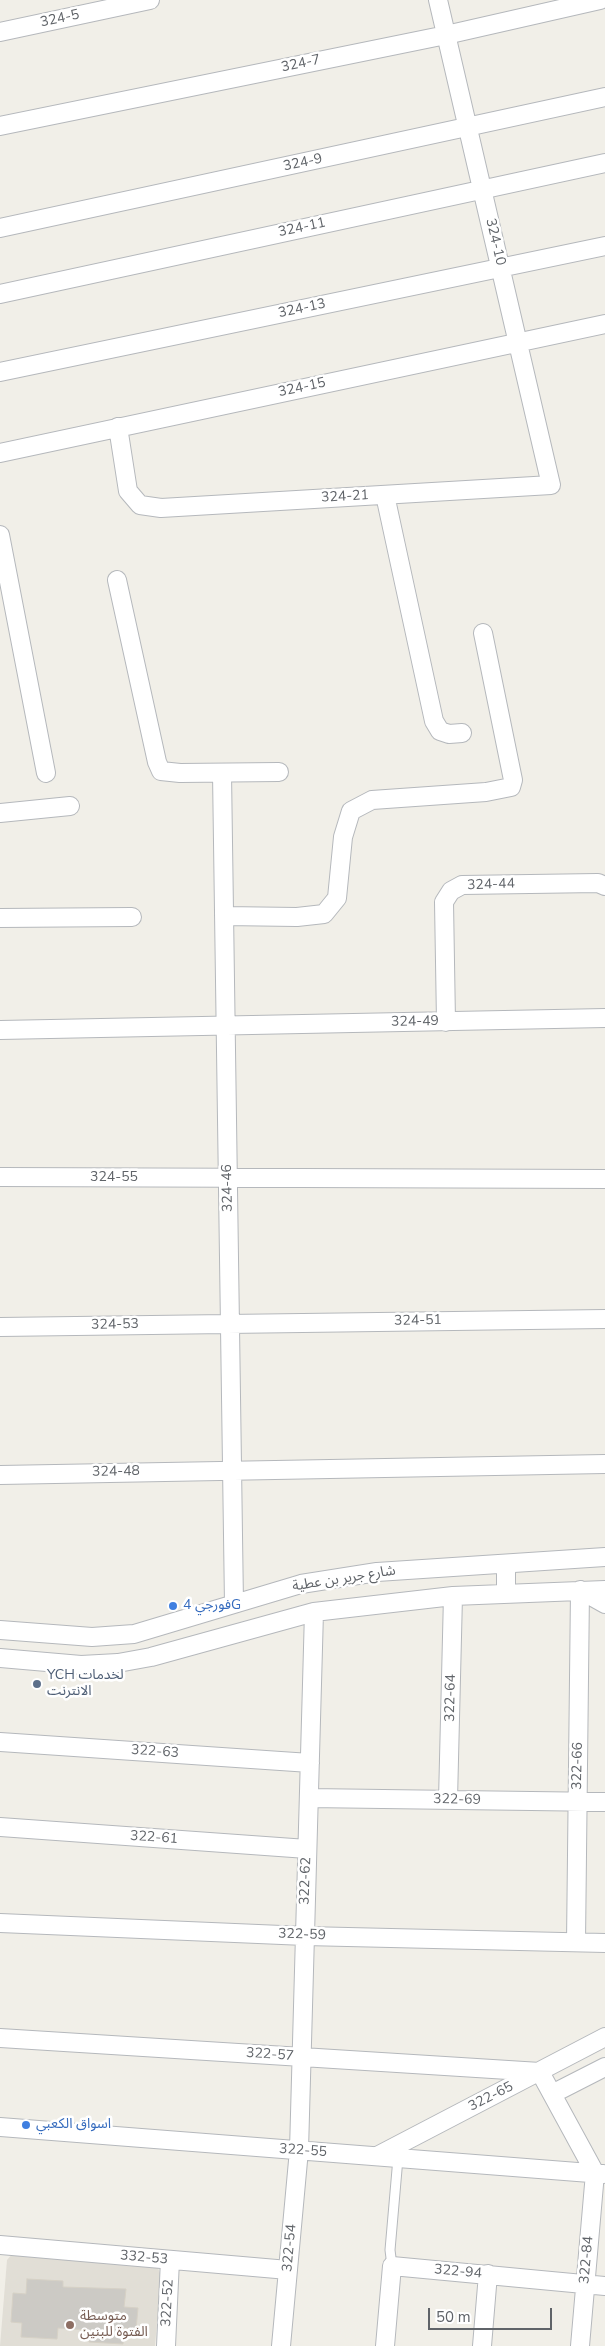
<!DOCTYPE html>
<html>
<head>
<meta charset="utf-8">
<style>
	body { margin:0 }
	#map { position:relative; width:605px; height:2346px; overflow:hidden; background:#f1efe8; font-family:"Nunito Sans",sans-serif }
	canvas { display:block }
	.scale { position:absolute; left:428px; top:2308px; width:124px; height:22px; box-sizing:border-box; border:2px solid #5f6368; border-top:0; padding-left:6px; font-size:15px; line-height:18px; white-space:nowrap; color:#5f6368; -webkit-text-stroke:4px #fff; paint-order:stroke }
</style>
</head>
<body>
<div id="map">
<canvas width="605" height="2346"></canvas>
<div class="scale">50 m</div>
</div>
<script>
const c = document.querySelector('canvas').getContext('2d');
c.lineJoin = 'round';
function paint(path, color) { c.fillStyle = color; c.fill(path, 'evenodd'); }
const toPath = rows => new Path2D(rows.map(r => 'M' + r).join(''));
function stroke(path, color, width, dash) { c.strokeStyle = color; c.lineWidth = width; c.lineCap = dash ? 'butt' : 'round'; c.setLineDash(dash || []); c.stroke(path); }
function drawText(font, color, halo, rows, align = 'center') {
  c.font = font + ' "Nunito Sans","Noto Sans Arabic",sans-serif'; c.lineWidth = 5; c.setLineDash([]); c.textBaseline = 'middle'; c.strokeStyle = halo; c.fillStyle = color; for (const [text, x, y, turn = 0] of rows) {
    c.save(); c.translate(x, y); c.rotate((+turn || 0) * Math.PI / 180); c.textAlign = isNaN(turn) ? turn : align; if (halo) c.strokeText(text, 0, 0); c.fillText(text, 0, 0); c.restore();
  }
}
const education = toPath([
	[13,2253,157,2266,161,2275,155,2346,0,2346,7,2260]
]);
const building = toPath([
	[27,2279,63,2281,63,2287,126,2289,124,2307,138,2308,136,2329,124,2328,123,2344,89,2342,89,2330,58,2328,57,2339,21,2337,22,2323,11,2322,13,2293,26,2294,27,2279]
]);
const lane = toPath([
	[392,2266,390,2250,398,2158]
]);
const street = toPath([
	[0,32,150,0],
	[0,126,446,35,600,0],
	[0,228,605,97],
	[0,294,605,163],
	[0,372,605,246],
	[118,427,128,491,140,505,161,508,551,485,438,0],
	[0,453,605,324],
	[385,495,434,721,440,731,449,734,462,733],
	[0,535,46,773],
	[117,580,157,762,161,771,180,773,279,772],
	[222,773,234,1604],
	[0,813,70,806],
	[224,916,297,917,324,914,337,898,343,837,351,811,372,800,486,792,511,787,513,780,483,633],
	[0,918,132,917],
	[446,1022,444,902,451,891,462,885,598,883,605,886],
	[0,1030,605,1018],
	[0,1177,605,1179],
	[0,1327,605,1319],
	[0,1475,605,1464],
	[506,1564,506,1594],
	[0,1630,92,1637,134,1634,301,1584,377,1572,605,1557],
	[0,1658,81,1665,118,1663,151,1657,314,1612,453,1596,605,1590],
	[0,1742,310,1763],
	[309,1798,605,1802],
	[448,1800,453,1596],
	[0,1827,307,1849],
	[0,1923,305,1936,605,1943],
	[576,1942,580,1590,605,1604],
	[0,2038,540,2072,595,2173,580,2346],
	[552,2094,605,2067],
	[0,2127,603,2174],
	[377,2156,605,2037],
	[0,2245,288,2270],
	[166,2346,170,2260],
	[281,2346,299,2150,314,1612],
	[385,2346,392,2266,605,2286],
	[482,2346,488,2274]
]);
const markers = [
	[173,1606,5,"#3f7fe0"],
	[37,1684,5,"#5c6f8a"],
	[26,2125,5,"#3f7fe0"],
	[70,2325,5,"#8d6e63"]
];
const streetNames = [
	["324-5",60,19,-12],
	["324-7",301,64,-12],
	["324-9",303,163,-12],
	["324-11",302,228,-12],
	["324-10",495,242,77],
	["324-13",302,309,-12],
	["324-15",302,388,-12],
	["324-21",345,497,-3],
	["324-44",491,885,-2],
	["324-49",415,1022,-1],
	["324-55",114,1178],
	["324-46",228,1188,-91],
	["324-51",418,1321,-1],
	["324-53",115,1325,-1],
	["324-48",116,1472,-1],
	["شارع جرير بن عطية",344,1579,-9],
	["322-64",451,1698,-89],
	["322-63",155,1752,4],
	["322-66",578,1766,-89],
	["322-69",457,1800,1],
	["322-61",154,1838,4],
	["322-62",306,1881,-88],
	["322-59",302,1935,2],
	["322-57",270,2055,4],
	["322-65",491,2097,-27],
	["322-55",303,2151,4],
	["322-54",290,2248,-85],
	["332-53",144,2258,5],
	["322-84",587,2260,-85],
	["322-94",458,2272,5],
	["322-52",168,2303,-87]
];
const shopNames = [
	["فورجي 4G",183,1606],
	["اسواق الكعبي",36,2125]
];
const serviceNames = [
	["YCH لخدمات",47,1676],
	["الانترنت",47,1692]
];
const educationNames = [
	["متوسطة",80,2317],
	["الفتوة للبنين",80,2333]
];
paint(education, '#e1ded6');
paint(building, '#cccac5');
stroke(building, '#d6d1c6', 1);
stroke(lane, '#b5b8bc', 11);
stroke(street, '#b5b8bc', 20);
stroke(lane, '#fff', 9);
stroke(street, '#fff', 18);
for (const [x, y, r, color] of markers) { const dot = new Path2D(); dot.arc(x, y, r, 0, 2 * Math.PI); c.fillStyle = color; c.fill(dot); stroke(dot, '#fff', 2); }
drawText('14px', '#5f6368', '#fff', streetNames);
drawText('14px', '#366cbe', '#fff', shopNames, 'left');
drawText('14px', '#4e5e75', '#fff', serviceNames, 'left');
drawText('14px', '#785e54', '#fff', educationNames, 'left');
</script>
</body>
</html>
